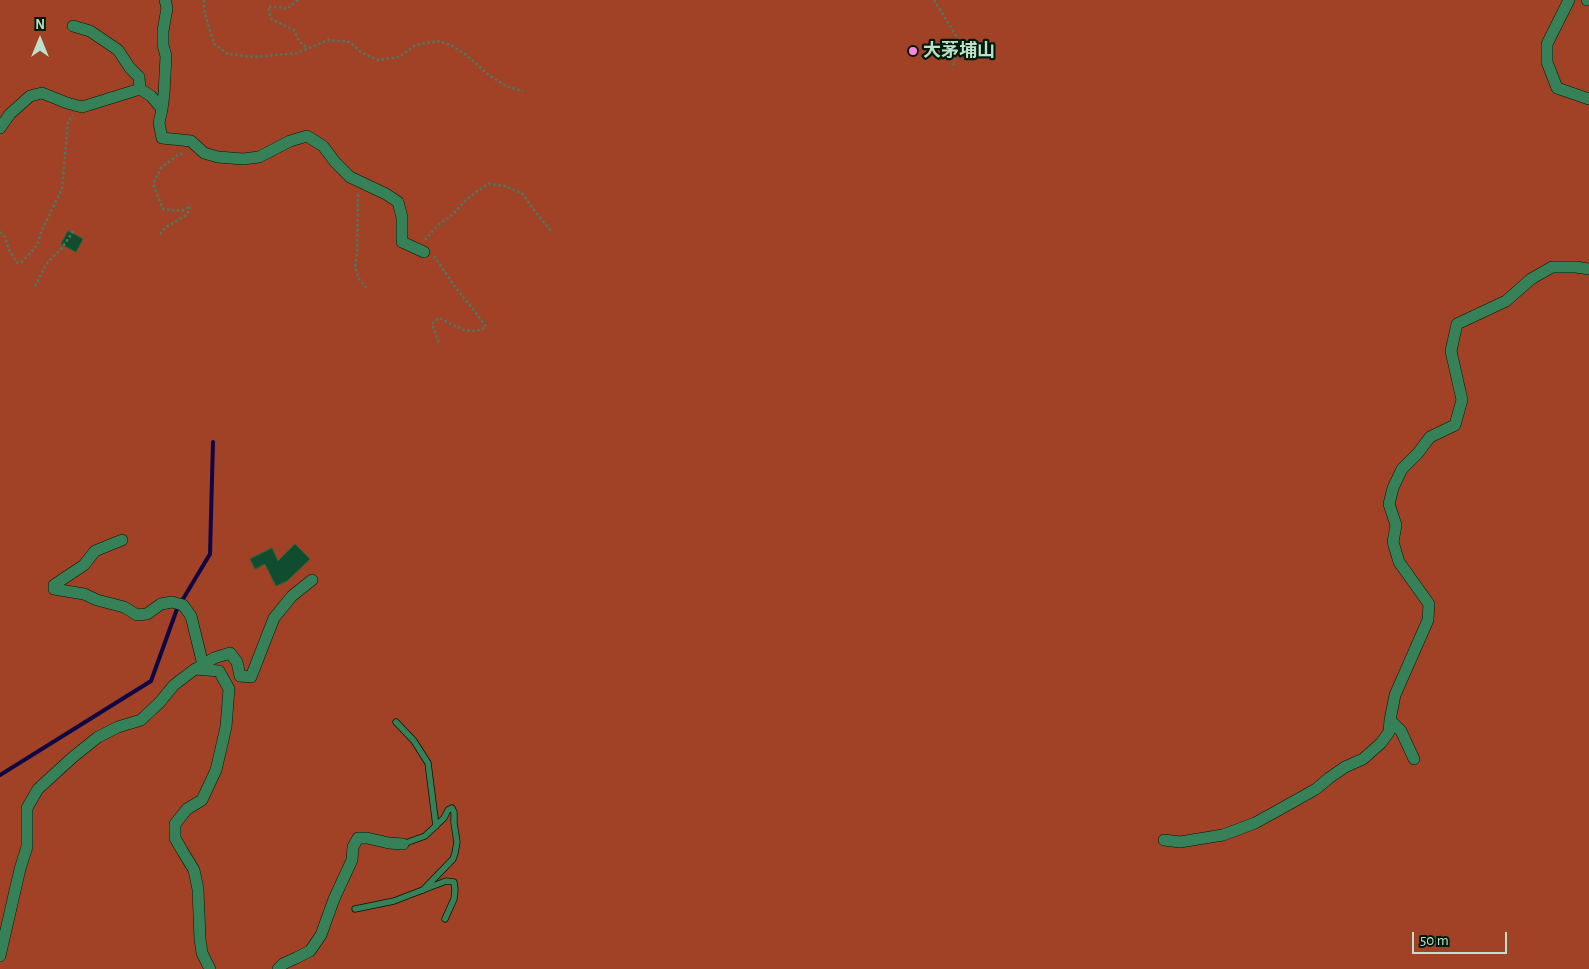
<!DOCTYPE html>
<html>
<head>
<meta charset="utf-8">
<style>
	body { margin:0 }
	#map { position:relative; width:1589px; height:969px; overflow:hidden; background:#0b341f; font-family:"Alegreya Sans",sans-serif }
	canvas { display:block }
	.north { position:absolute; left:15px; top:15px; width:50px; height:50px; -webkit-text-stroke:4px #001a0a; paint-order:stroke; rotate:0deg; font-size:14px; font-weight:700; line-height:20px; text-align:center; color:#bce0c9 }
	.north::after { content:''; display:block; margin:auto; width:18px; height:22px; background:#bce0c9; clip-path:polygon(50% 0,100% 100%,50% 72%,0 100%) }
	.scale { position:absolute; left:1412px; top:932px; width:95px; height:22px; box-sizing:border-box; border:2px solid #bce0c9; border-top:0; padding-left:6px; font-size:15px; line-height:18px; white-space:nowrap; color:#bce0c9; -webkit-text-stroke:4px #001a0a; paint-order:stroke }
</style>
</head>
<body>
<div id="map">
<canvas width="1589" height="969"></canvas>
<div class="north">N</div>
<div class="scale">50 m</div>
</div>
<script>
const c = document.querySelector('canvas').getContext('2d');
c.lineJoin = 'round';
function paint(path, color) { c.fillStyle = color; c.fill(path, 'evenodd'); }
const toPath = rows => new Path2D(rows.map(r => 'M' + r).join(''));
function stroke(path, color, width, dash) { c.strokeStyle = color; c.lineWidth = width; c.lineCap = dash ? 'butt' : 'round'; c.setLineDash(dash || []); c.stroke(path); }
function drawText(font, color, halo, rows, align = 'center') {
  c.font = font + ' "Alegreya Sans","Noto Sans TC",sans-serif'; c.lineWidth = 4.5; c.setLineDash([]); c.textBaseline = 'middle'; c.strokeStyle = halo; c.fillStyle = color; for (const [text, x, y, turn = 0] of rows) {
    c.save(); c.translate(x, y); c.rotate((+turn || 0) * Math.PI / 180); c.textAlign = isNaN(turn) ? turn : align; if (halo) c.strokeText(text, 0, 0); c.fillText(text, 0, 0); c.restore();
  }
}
const forest = toPath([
	[0,0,1589,0,1589,969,0,969]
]);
const stream = toPath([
	[0,775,151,681,177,609,210,554,213,442]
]);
const building = toPath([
	[68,231,83,239,76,252,61,244,68,231],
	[295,544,310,559,287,581,276,586,265,564,255,569,250,559,272,548,278,561,295,544]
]);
const path = toPath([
	[204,0,204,10,214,44,228,54,255,57,297,53,328,40,350,42,362,53,378,60,399,57,416,45,437,41,451,45,466,55,490,76,508,87,523,91],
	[298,0,287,9,278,7,268,7,271,19,294,30,299,41,307,48],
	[934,0,958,39,953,68],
	[358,194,357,254,355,267,359,279,367,289],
	[0,232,5,237,9,250,17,263,23,261,38,244,41,232,62,189,68,122,73,115],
	[160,234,166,227,187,215,190,206,182,211,163,209,153,184,161,168,176,156,184,153],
	[425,240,438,225,452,215,464,202,476,192,489,184,505,186,522,193,533,209,552,232],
	[434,256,456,288,477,314,486,327,476,331,464,330,439,318,432,324,439,343],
	[35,286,47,263,62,248,74,230]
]);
const service = toPath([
	[396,722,414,741,428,763,436,826],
	[403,844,425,836,444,818,448,810,452,808,454,812,454,823,457,842,455,853,453,859,423,890],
	[355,909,394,901,446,881,454,882,455,890,454,899,445,919]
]);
const minor = toPath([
	[1569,0,1547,44,1547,62,1557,88,1589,99],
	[1587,0,1589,0],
	[73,26,90,31,118,50,130,68,139,77,140,89],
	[162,109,164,94,166,56,163,45,163,31,167,8,165,0],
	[0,128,10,114,30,96,42,93,67,103,82,107,140,89,151,96,162,109,159,123,162,138,191,141,204,153,218,157,243,159,259,157,290,141,307,136,323,146,335,162,350,177,386,194,398,202,402,217,402,242,424,252],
	[122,540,95,551,84,565,54,585,54,589,84,594,97,600,124,607,137,615,147,614,161,604,172,602,183,605,191,616,203,665],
	[196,669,214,658,230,653,237,662,240,676,251,677,274,618,292,596,312,580],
	[1414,759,1401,731,1390,720,1395,695,1428,620,1429,604,1399,562,1393,542,1396,525,1389,504,1393,488,1402,469,1418,453,1430,437,1455,425,1462,400,1451,351,1457,324,1506,301,1531,279,1552,267,1576,267,1589,269],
	[1164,840,1180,842,1223,835,1255,823,1275,812,1316,789,1329,778,1345,767,1363,759,1381,743,1389,732,1390,720],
	[0,956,20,869,27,847,27,808,38,789,73,757,98,737,118,727,141,720,160,702,174,685,195,669,219,671,229,689,226,727,216,770,202,800,187,809,175,824,175,838,183,852,194,870,198,889,200,939,202,953,210,969],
	[278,969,283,964,296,958,310,951,321,935,334,899,352,860,353,847,358,838,367,838,389,843,403,844]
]);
const markers = [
	[913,51,5,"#fd86e1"]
];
const poiNames = [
	["大茅埔山",923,51]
];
paint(forest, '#a14125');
stroke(stream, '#0f0645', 4);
paint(building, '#104c2e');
stroke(building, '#196841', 1);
stroke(service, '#03190c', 7);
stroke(minor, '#03190c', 12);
stroke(path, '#507762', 2.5, [2.5, 2.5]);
stroke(service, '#378158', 5.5);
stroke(minor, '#378158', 11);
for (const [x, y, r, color] of markers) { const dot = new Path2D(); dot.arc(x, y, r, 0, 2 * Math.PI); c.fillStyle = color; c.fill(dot); stroke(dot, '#001a0a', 2); }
drawText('bold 18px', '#bce0c9', '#001a0a', poiNames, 'left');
</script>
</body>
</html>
